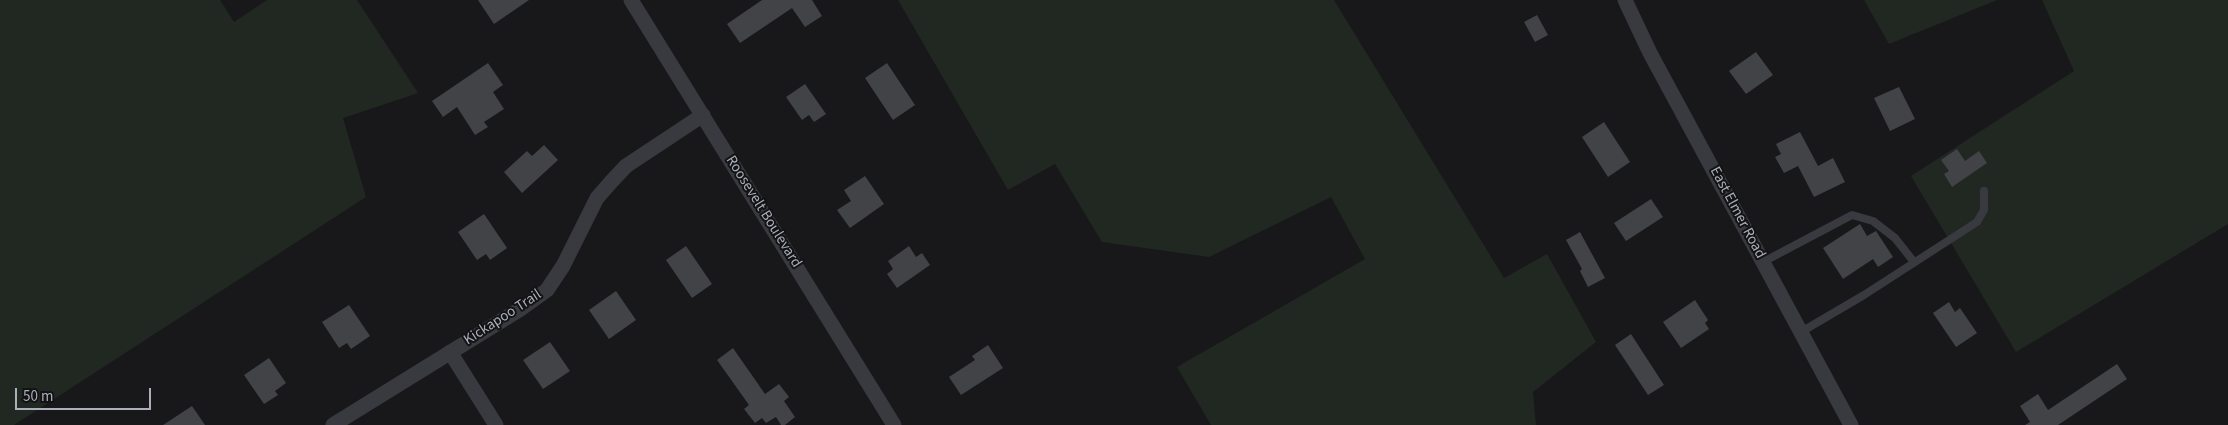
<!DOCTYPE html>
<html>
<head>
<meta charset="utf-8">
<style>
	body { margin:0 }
	#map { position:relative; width:2228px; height:425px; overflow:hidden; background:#18181a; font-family:"Source Sans 3",sans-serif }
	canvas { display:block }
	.scale { position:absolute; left:15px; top:388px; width:136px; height:22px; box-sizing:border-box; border:2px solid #abafba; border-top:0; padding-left:6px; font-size:15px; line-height:18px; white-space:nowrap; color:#abafba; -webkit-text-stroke:4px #131315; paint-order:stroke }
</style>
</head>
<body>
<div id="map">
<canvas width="2228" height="425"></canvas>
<div class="scale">50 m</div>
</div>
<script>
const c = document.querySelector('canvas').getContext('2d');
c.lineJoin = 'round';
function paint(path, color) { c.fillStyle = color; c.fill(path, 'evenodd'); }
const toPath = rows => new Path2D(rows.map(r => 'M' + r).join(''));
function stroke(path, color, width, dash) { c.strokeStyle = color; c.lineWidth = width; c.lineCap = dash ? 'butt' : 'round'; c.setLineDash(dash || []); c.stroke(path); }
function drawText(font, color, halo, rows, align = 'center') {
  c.font = font + ' "Source Sans 3",sans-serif'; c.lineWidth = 4; c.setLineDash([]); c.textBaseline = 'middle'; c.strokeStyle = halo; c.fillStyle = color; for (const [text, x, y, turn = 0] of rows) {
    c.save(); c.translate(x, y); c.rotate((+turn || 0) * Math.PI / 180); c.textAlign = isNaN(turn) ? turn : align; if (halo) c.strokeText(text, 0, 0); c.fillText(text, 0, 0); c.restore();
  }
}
const green = toPath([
	[0,0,220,0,234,22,267,0,357,0,418,93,343,118,366,197,14,425,0,425],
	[898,0,1334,0,1504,278,1547,254,1596,342,1533,392,1536,425,1211,425,1177,367,1365,259,1331,197,1209,257,1102,242,1055,164,1008,190],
	[1864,0,1997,0,1889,44],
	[2042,0,2228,0,2228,224,2016,352,1911,176,2074,71]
]);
const building = toPath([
	[478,0,529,0,494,24],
	[762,0,812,0,822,16,805,27,792,8,740,43,727,24],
	[1537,15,1548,35,1535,42,1524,22],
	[1756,52,1773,75,1746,94,1729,71],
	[488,63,503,85,493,92,504,109,484,122,488,127,475,135,457,107,443,117,432,101],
	[887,63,915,105,893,120,865,78],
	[805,84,826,114,814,122,809,115,802,120,786,97],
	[1899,87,1915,119,1890,131,1874,98],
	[1604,122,1630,162,1608,177,1582,137],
	[1800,132,1818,166,1833,158,1845,182,1814,197,1798,166,1784,173,1775,157,1781,154,1776,144],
	[544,145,558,160,522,193,504,172,527,151,532,156],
	[1957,149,1965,161,1979,151,1987,163,1952,187,1944,174,1949,171,1941,160],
	[865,176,884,204,850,228,837,210,851,201,844,190],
	[1651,199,1663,217,1626,241,1614,223],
	[484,214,507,248,490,260,486,254,477,260,458,232],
	[1860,224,1867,236,1876,231,1893,257,1878,267,1873,259,1843,279,1823,248],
	[1580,232,1605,278,1588,287,1580,271,1582,269,1566,240],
	[686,246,712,284,692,298,666,260],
	[909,246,916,257,922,253,930,265,897,288,887,274,893,269,888,261],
	[616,291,636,320,609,339,589,310],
	[1695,300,1708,320,1705,323,1709,329,1681,348,1663,322],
	[1949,302,1955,312,1960,308,1977,333,1956,347,1933,313],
	[349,305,370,336,351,349,347,343,339,348,322,322],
	[1631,334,1664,385,1648,395,1615,345],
	[550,342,570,371,543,389,523,360],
	[988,345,1003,368,961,395,949,377,975,360,972,356],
	[733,348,765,394,779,384,789,397,784,401,795,417,785,425,781,425,776,417,766,423,762,418,755,423,744,409,749,405,717,360],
	[269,358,286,383,275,391,278,395,264,404,244,375],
	[2117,364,2127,379,2058,425,2025,425,2030,422,2020,406,2038,394,2048,410],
	[192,406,205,425,163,425]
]);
const lane = toPath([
	[1763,262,1852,215,1873,221,1895,238,1914,262],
	[1801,332,1864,295,1977,222,1984,210,1984,191]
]);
const street = toPath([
	[631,0,894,425],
	[1625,0,1650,53,1851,425],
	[450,352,496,425],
	[333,425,522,308,547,290,563,266,597,198,611,182,626,166,703,115]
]);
const streetNames = [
	["Roosevelt Boulevard",763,212,58],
	["East Elmer Road",1737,213,62],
	["Kickapoo Trail",503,318,-33]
];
paint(green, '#202821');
paint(building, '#424347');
stroke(lane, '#393a3f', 8);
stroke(street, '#393a3f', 15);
drawText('15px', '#abafba', '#131315', streetNames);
</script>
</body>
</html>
